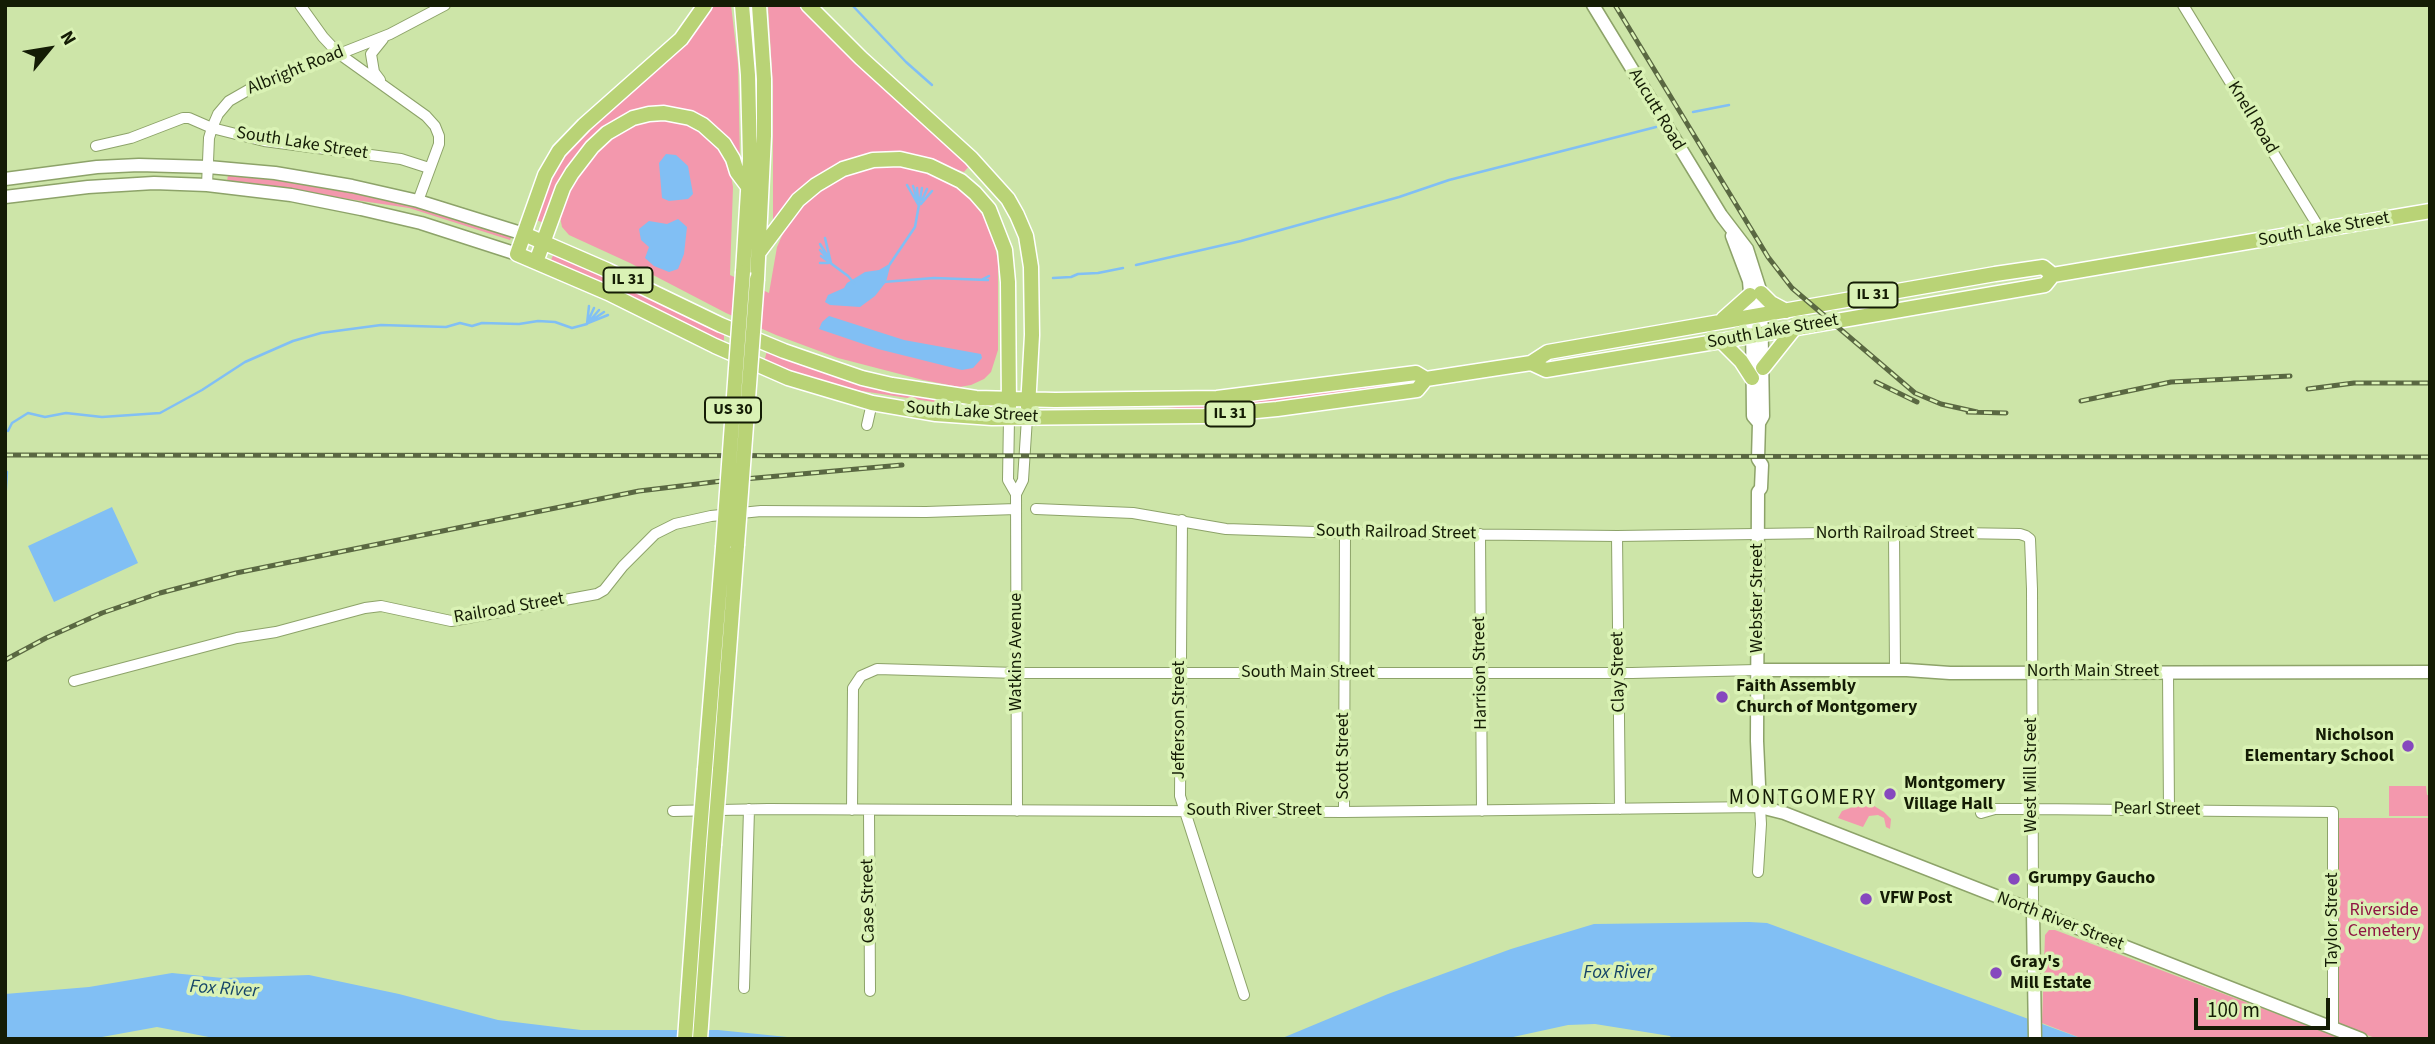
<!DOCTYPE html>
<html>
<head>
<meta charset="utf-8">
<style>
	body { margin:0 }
	#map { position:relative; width:2435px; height:1044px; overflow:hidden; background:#cde5a8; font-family:"Source Sans 3",sans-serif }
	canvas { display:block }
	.frame { position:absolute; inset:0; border:7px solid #141c05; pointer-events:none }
	.north { position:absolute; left:14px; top:14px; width:70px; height:70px; -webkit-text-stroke:5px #daf2b5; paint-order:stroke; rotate:60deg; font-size:19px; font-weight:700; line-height:28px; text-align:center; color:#141c05 }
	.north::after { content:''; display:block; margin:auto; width:24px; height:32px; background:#141c05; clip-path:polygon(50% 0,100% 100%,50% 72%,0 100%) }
	.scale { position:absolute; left:2194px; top:998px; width:136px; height:32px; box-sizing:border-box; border:4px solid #141c05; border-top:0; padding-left:9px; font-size:21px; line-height:24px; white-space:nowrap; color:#141c05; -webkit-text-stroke:5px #daf2b5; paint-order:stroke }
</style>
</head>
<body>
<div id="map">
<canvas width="2435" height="1044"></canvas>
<div class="frame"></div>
<div class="north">N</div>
<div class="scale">100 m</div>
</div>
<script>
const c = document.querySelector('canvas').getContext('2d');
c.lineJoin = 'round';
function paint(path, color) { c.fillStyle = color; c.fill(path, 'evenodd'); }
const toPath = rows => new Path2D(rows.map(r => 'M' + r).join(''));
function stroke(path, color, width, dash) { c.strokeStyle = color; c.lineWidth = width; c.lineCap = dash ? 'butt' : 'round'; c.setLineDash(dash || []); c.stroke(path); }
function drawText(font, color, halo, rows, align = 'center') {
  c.font = font + ' "Source Sans 3",sans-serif'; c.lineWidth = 7; c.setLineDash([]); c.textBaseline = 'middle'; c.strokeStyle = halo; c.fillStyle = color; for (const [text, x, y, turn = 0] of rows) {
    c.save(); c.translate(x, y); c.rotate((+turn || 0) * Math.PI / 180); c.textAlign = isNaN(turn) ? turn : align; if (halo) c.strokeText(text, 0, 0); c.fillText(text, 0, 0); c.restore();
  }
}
const green = toPath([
	[710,5,731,5,738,64,740,162,698,117,611,124,544,223,536,220,551,179,575,142],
	[768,5,800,5,810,17,970,165,964,172,924,158,860,158,773,227,773,87],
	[648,120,667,120,689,125,699,130,718,147,731,175,733,187,730,275,769,293,777,247,785,229,808,199,839,178,868,169,890,166,923,170,953,184,973,202,983,216,993,238,998,261,998,350,991,372,984,379,971,385,959,387,923,380,838,358,776,335,726,313,630,263,569,235,562,227,560,217,567,194,581,169,610,139,627,127],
	[228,175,303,183,348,191,442,213,512,236,510,240,409,208,227,181],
	[554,253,724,333,724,344,551,260],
	[767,351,888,390,941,400,941,403,835,387,811,380,764,362],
	[1388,383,1389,386,1348,394,1239,407,1167,411,1166,408,1253,401],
	[2389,786,2426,786,2427,795,2430,795,2430,816,2389,816],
	[1861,804,1871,804,1884,812,1891,819,1890,829,1886,827,1884,818,1878,815,1869,816,1863,827,1838,818,1842,811],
	[2339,818,2430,818,2430,1039,2378,1039,2339,1025],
	[2049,930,2055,930,2343,1039,2083,1039,2042,1023,2045,935]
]);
const water = toPath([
	[666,154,676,155,688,166,693,194,688,199,669,201,662,198,659,163],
	[678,219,687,227,684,254,678,269,669,272,654,266,645,258,649,247,641,240,639,229,649,221,667,224],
	[891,263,886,282,875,296,860,307,830,305,825,302,828,295,844,288,847,283,865,272,879,270],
	[829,316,904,340,981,354,982,358,973,368,962,370,878,349,819,329,822,322],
	[112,507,138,563,54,602,28,546],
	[1749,922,1767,923,2083,1039,1672,1039,1670,1036,1595,1024,1568,1025,1504,1039,1280,1039,1388,994,1511,949,1594,924],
	[172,973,223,978,309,975,399,994,498,1020,581,1030,718,1030,807,1039,219,1039,157,1027,91,1039,5,1039,5,994,89,987]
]);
const stream = toPath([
	[852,5,906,62,932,85],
	[1693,112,1729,105],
	[907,185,919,206],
	[913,186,917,200],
	[917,188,918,200],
	[922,200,927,189],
	[921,204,932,191],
	[825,238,831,263],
	[820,244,830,260],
	[820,250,827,258],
	[821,256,848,276,854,283],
	[820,263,828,263],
	[890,264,915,227,922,188],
	[1136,265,1241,241,1399,197,1449,180,1656,127],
	[1053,278,1071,277,1078,274,1098,273,1123,268],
	[983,279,989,276],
	[883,282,934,278,988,280],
	[592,320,604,312],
	[588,321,594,308],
	[588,323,608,315],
	[587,324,589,306],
	[8,431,12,423,28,413,45,417,66,413,102,417,160,413,202,390,245,362,293,341,321,333,381,325,446,327,460,323,472,326,482,323,519,324,538,321,555,322,572,328,587,324,599,310],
	[5,503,7,472]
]);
const street = toPath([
	[300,5,323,37,338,53,426,116,435,126,439,136,439,144,418,201],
	[2183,5,2321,231],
	[380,80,374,72,371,54,383,39],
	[96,146,131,138,183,118,189,118,212,128,264,141,401,159,429,168],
	[207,185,209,138,212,128,218,114,229,101,250,89,390,34,445,5],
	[1009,418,1008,480,1016,494,1017,811],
	[867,425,872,403],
	[1016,494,1023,480,1027,418],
	[1036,509,1133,513,1226,529,1345,533,1617,536,1894,532,2020,534,2026,536,2030,539,2032,589,2033,912],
	[1182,520,1180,796,1244,995],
	[1894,532,1895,670],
	[1480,534,1482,811],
	[1617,536,1620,809],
	[2168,672,2169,810],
	[74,681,237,638,276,632,365,608,381,606,451,621,597,594,604,590,623,566,655,534,675,524,711,516,761,511,926,512,1016,509],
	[852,810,853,688,861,676,877,669,1017,673,1632,673,1757,670],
	[869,810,870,991],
	[673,811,768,809,1344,812,1760,807,1761,824,1758,872],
	[1344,812,1345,533],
	[1981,813,1995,809,2032,809,2333,812,2333,1028],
	[744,988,749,809]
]);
const secondary = toPath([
	[1593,5,1721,215,1747,249,1761,293,1763,416,1759,423,1758,459,1762,465,1761,488,1758,492,1757,741,1760,807,1784,813,2361,1039],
	[5,179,97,167,139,165,208,167,275,173,352,186,418,201,524,234],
	[5,197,88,187,154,183,207,185,291,195,361,209,421,223,517,254],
	[1732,236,1749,281,1752,316,1753,416,1759,423],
	[1757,670,1907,670,1950,673,2430,672],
	[2033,912,2035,1039]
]);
const primary = toPath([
	[705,5,681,39,584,125,559,151,545,175,517,254,608,293,715,346,788,378,872,403,936,414,992,418,1204,416,1277,409,1417,390,1426,379],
	[742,5,748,75,750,159,743,272],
	[808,5,861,58,971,158,1008,199,1017,215,1026,236,1031,267,1032,335,1028,407],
	[524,234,607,270,721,325,784,351,862,378,892,385,976,398,1055,400,1217,398,1416,373,1426,379,1531,363,1548,352,1995,274,2043,267,2053,275],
	[759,252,798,200,816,185,843,169,873,160,900,159,930,166,961,181,975,193,989,209,1005,250,1008,282,1009,407],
	[536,262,563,188,572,173,592,147,607,133,633,118,649,114,664,113,690,118,703,125,724,144,733,159,737,172,749,188],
	[757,279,764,136,764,79,759,5],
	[1761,293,1771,303,1786,311],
	[1723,319,1750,295],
	[1721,341,1741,361,1752,378],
	[1531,363,1546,370,1721,341,2045,285,2053,275,2430,211],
	[1763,368,1794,329],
	[705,769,723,547],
	[720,770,737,545],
	[685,1039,699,844],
	[700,1039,714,845]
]);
const rail = toPath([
	[1615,5,1768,257,1792,288,1915,393,1941,404,1977,412],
	[1876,382,1917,402],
	[2308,389,2354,383,2430,383],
	[2081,401,2171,382,2290,376],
	[1968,412,2006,413],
	[5,455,2430,457],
	[5,660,46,638,102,613,160,593,236,573,639,491,722,481,902,465]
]);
const primaryBridge = toPath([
	[737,545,757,279],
	[723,547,743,272],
	[699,844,705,769],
	[714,845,720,770]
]);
const markers = [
	[1722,697,7,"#8648be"],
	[2408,746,7,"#8648be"],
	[1890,794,7,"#8648be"],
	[2014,879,7,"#8648be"],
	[1866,899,7,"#8648be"],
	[1996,973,7,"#8648be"]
];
const shields = [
	[628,280,49],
	[1873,295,49],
	[733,410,56],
	[1230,414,49]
];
const shieldNames = [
	["IL 31",628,280],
	["IL 31",1873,295],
	["US 30",733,410],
	["IL 31",1230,414]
];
const streetNames = [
	["Albright Road",296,71,-22],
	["Aucutt Road",1656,110,59],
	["Knell Road",2252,118,59],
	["South Lake Street",302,144,9],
	["South Lake Street",2324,230,-10],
	["South Lake Street",1773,332,-10],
	["South Lake Street",972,413,4],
	["South Railroad Street",1396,533,1],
	["North Railroad Street",1895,534],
	["Webster Street",1758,598,-90],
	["Railroad Street",509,609,-10],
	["Watkins Avenue",1017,652,-90],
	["Clay Street",1619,672,-91],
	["North Main Street",2093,672],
	["South Main Street",1308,673],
	["Harrison Street",1481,673,-91],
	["Jefferson Street",1180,720,-90],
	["Scott Street",1344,756,-90],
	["West Mill Street",2032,775,-90],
	["Pearl Street",2157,810,1],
	["South River Street",1254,811],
	["Case Street",869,901,-91],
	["Taylor Street",2333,920,-90],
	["North River Street",2060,922,21]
];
const poiNames = [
	["Faith Assembly",1736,687],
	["Church of Montgomery",1736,708],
	["Nicholson",2394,736,"right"],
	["Elementary School",2394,757,"right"],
	["Montgomery",1904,784],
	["Village Hall",1904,805],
	["Grumpy Gaucho",2028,879],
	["VFW Post",1880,899],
	["Gray's",2010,963],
	["Mill Estate",2010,984]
];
const parkNames = [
	["Riverside",2384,911],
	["Cemetery",2384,932]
];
const waterNames = [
	["Fox River",1618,974],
	["Fox River",224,990,4]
];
const quarterNames = [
	["MONTGOMERY",1803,799]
];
paint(green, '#f398ad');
paint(water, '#81bff4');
stroke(stream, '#81bff4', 2.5);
stroke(street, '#8da369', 12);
stroke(secondary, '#8da369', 15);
stroke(primary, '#fff', 17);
stroke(street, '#fff', 10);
stroke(secondary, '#fff', 12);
stroke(primary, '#b9d376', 14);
stroke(rail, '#5a6842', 5);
stroke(rail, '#daf2b5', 2.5, [8]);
stroke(primaryBridge, '#fff', 17, []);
stroke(primaryBridge, '#b9d376', 14);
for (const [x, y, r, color] of markers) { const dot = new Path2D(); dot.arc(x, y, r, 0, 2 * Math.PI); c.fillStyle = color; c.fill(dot); stroke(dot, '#daf2b5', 2.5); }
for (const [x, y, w] of shields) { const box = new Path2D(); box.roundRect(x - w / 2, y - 12.5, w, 25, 5); c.fillStyle = '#daf2b5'; c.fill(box); stroke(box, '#141c05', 2); }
drawText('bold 16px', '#141c05', null, shieldNames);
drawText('18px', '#141c05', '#daf2b5', streetNames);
drawText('bold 18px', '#141c05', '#daf2b5', poiNames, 'left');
drawText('18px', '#8f1543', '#daf2b5', parkNames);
drawText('italic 19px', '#164568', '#daf2b5', waterNames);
c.letterSpacing = '2px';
drawText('21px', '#141c05', '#daf2b5', quarterNames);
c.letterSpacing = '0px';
</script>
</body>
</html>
